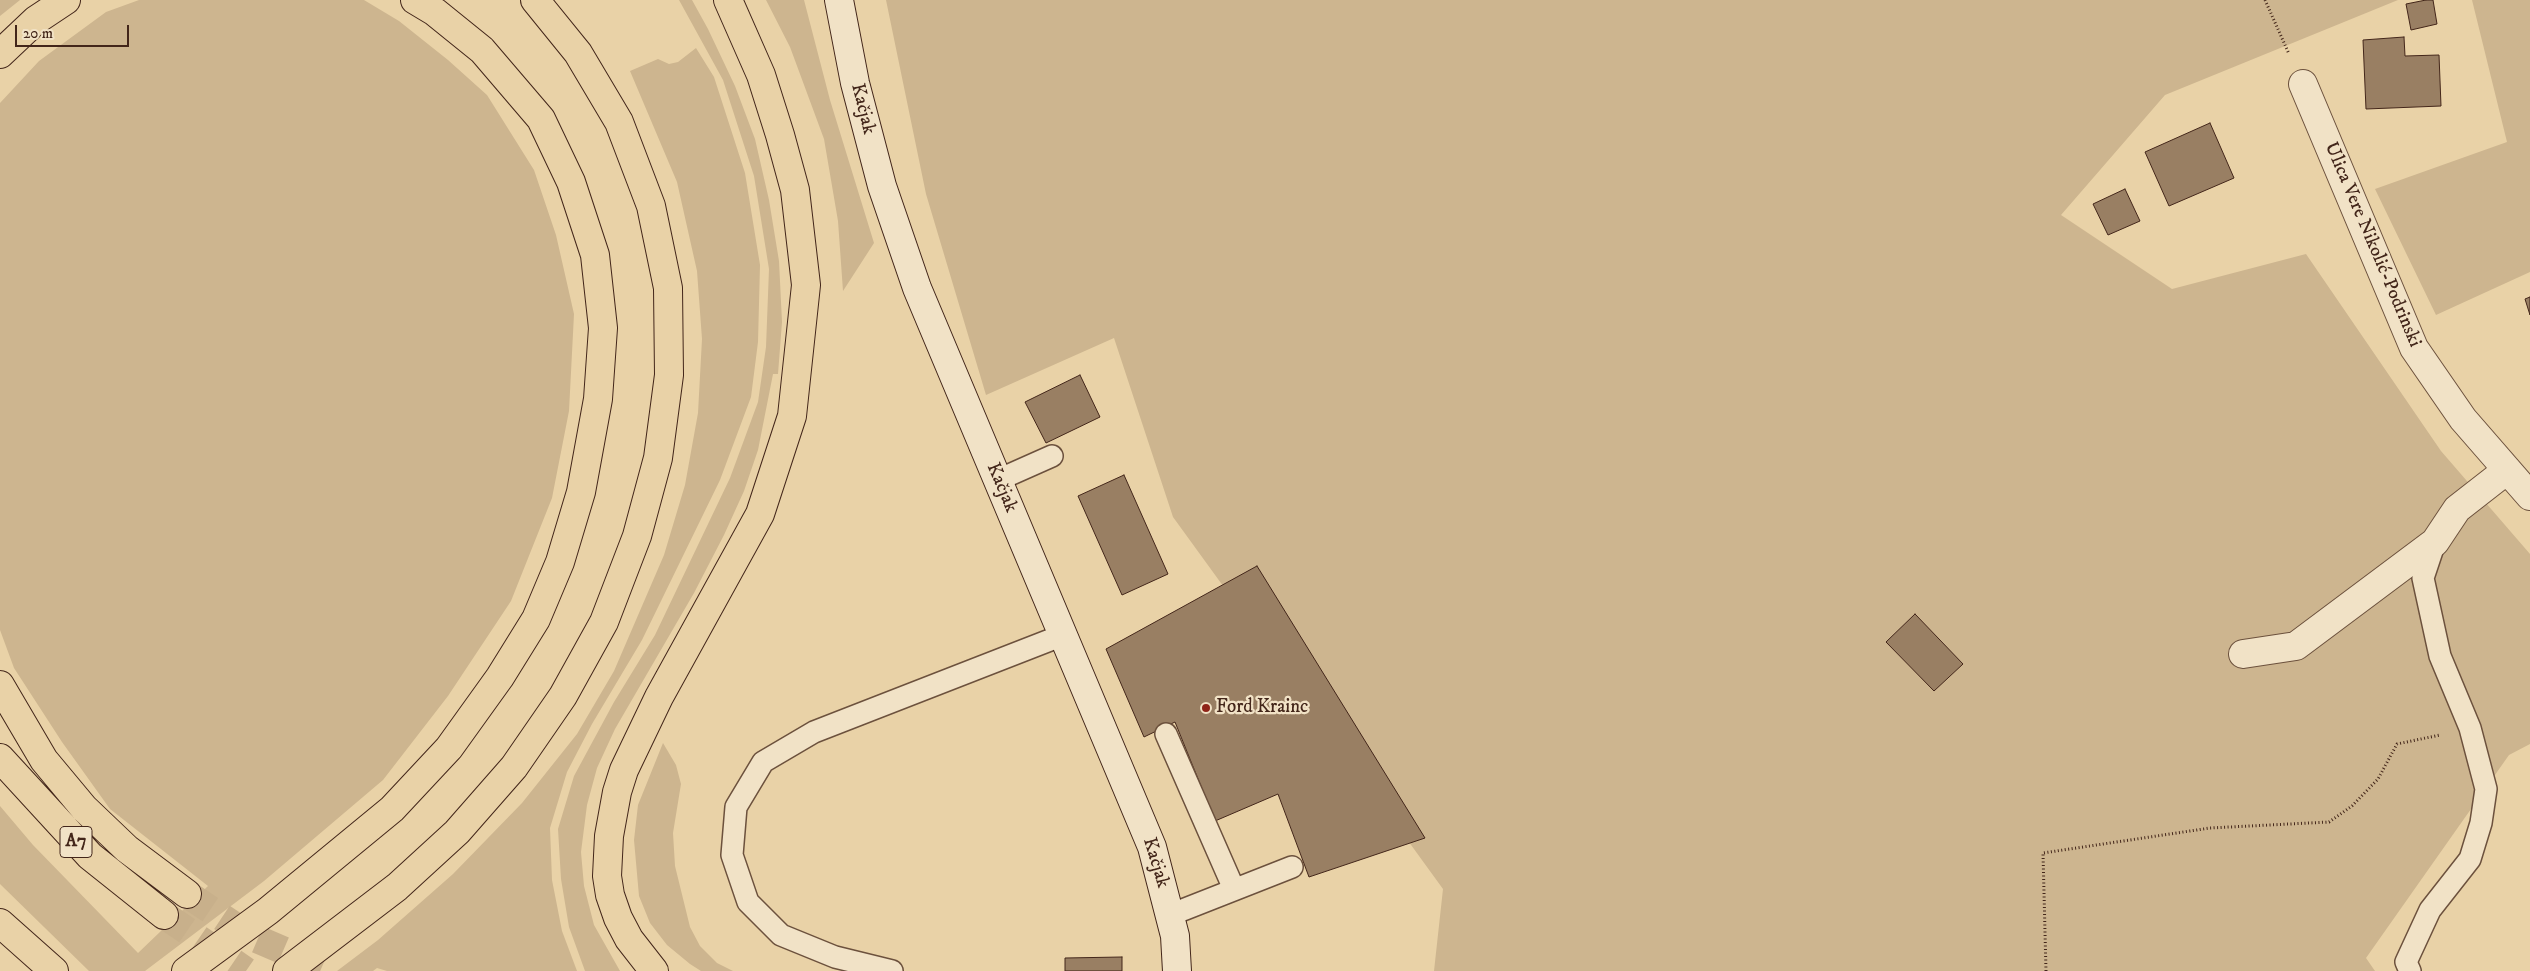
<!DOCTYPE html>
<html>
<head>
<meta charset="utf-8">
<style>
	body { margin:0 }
	#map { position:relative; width:2530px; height:971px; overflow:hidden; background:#e9d2a7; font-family:"IM FELL DW Pica",serif }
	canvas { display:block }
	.scale { position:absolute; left:15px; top:25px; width:114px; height:22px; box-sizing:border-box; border:2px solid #43261a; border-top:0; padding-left:6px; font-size:15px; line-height:18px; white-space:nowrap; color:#43261a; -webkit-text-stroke:4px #f1e2c6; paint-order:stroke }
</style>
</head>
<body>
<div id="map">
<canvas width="2530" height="971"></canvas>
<div class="scale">20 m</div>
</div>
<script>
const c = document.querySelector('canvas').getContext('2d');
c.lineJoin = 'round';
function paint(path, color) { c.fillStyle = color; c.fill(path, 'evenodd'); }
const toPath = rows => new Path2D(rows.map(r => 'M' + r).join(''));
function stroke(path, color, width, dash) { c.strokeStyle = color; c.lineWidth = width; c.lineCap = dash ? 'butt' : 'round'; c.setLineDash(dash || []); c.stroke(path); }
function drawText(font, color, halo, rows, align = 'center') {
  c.font = font + ' "IM FELL DW Pica",serif'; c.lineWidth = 4.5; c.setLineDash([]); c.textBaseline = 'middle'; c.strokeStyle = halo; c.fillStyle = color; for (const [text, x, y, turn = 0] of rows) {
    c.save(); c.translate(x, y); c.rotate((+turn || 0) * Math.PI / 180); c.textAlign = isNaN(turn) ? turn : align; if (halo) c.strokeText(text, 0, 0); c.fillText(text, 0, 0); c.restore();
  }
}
const green = toPath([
	[0,0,20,0,0,16],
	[139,0,364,0,399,21,448,60,487,95,534,170,556,235,574,314,569,411,552,498,511,601,448,696,383,780,264,881,145,971,89,971,0,884,0,806,33,845,138,953,208,886,110,809,62,742,14,668,0,630,0,103,39,61,106,12],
	[679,0,692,0,708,29,735,86,755,139,769,200,779,261,782,322,778,374,773,374,758,450,744,491,724,535,694,593,615,729,597,768,587,805,581,852,584,886,594,925,620,971,585,971,569,927,561,879,558,829,574,776,614,702,655,635,730,478,758,402,766,347,769,269,754,176,723,80],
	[766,0,804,0,830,100,874,243,843,291,838,221,824,139,790,47],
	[886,0,2398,0,2165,95,2061,215,2172,289,2306,254,2441,451,2530,554,2530,744,2509,755,2366,958,2375,971,1434,971,1443,889,1173,517,1114,338,986,395,926,194],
	[2472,0,2530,0,2530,272,2436,315,2375,189,2507,142],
	[696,48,714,77,745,173,760,265,758,342,751,397,720,480,642,640,592,724,567,772,550,828,552,880,562,931,577,971,387,971,377,968,373,971,337,971,378,940,453,874,522,803,577,734,614,671,664,555,685,485,698,413,702,339,697,271,677,182,630,71,658,59,669,64,678,62],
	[663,743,676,765,681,784,673,833,675,866,690,927,700,946,717,963,733,971,701,971,690,964,667,945,650,923,639,896,634,840,638,805]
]);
const building = toPath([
	[2426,0,2433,0,2437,24,2411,30,2406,4,2426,0],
	[2404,37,2405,56,2439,55,2441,106,2366,109,2363,40,2404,37],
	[2210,123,2234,178,2169,206,2145,152,2210,123],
	[2125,189,2140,221,2108,235,2093,204,2125,189],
	[2530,297,2530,315,2525,299,2530,297],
	[1080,375,1100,417,1046,443,1025,402,1080,375],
	[1124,475,1168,574,1122,595,1078,496,1124,475],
	[1257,566,1425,838,1309,877,1278,794,1215,821,1175,722,1144,737,1106,649,1257,566],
	[1915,614,1963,664,1934,691,1886,642,1915,614],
	[1122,957,1122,971,1065,971,1065,958,1122,957]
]);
const highwayTunnel = toPath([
	[187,894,250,936,331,971],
	[164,915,246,971]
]);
const path = toPath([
	[2265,0,2289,54],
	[2046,971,2043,853,2210,828,2329,822,2352,806,2378,779,2397,744,2440,735]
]);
const lane = toPath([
	[998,480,1052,456],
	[1166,734,1234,889],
	[1170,915,1292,867],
	[892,971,835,957,781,935,748,902,732,855,736,807,763,762,814,732,1063,635],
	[2410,971,2406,962,2430,910,2470,859,2481,823,2486,789,2470,728,2440,656,2423,578,2435,542]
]);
const street = toPath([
	[2303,84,2414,348,2463,419,2530,496],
	[2243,654,2296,646,2435,542,2457,509,2507,470]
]);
const secondary = toPath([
	[839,0,855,83,882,186,917,288,1152,847,1175,936,1177,971]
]);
const highway = toPath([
	[0,54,36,20,66,0],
	[0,685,44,760,84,808,127,849,187,894],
	[0,758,90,856,164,915],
	[0,923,54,971],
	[186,971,268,911,392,809,449,748,500,677,536,619,560,562,581,492,598,399,603,328,595,255,571,182,541,119,482,50,435,12,415,0],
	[287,971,397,887,457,832,514,767,563,696,604,622,637,536,658,458,669,375,668,288,651,206,619,122,578,53,535,0],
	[654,971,629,939,618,918,610,895,607,876,609,836,617,792,624,770,659,697,760,514,792,416,806,285,795,190,780,135,761,75,728,0]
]);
const markers = [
	[1206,708,5,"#8f2418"]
];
const shields = [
	[76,842,32]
];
const shieldNames = [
	["A7",76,842]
];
const streetNames = [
	["Kačjak",862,109,76],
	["Ulica Vere Nikolić-Podrinski",2372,245,67],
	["Kačjak",1001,488,67],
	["Kačjak",1155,863,73]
];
const poiNames = [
	["Ford Krainc",1216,708]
];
paint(green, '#cdb58f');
paint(building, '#997f63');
stroke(building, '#43261a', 1);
stroke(highwayTunnel, '#c8b08b', 28, [28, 14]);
stroke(lane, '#6c513d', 24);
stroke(street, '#6c513d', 30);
stroke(secondary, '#43261a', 30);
stroke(highway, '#43261a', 30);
stroke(path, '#43261a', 3, [1, 2.5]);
stroke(lane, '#f1e2c6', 21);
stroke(street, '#f1e2c6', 28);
stroke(secondary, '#f1e2c6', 28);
stroke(highway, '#e9d2a7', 28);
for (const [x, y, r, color] of markers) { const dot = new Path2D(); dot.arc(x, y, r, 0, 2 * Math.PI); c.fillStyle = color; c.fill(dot); stroke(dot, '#f1e2c6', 2); }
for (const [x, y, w] of shields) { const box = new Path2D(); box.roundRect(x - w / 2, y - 15.5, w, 31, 4); c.fillStyle = '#f1e2c6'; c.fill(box); stroke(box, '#43261a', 1); }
drawText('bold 18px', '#43261a', null, shieldNames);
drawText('19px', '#43261a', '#f1e2c6', streetNames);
drawText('19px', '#43261a', '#f1e2c6', poiNames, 'left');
</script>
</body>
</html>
